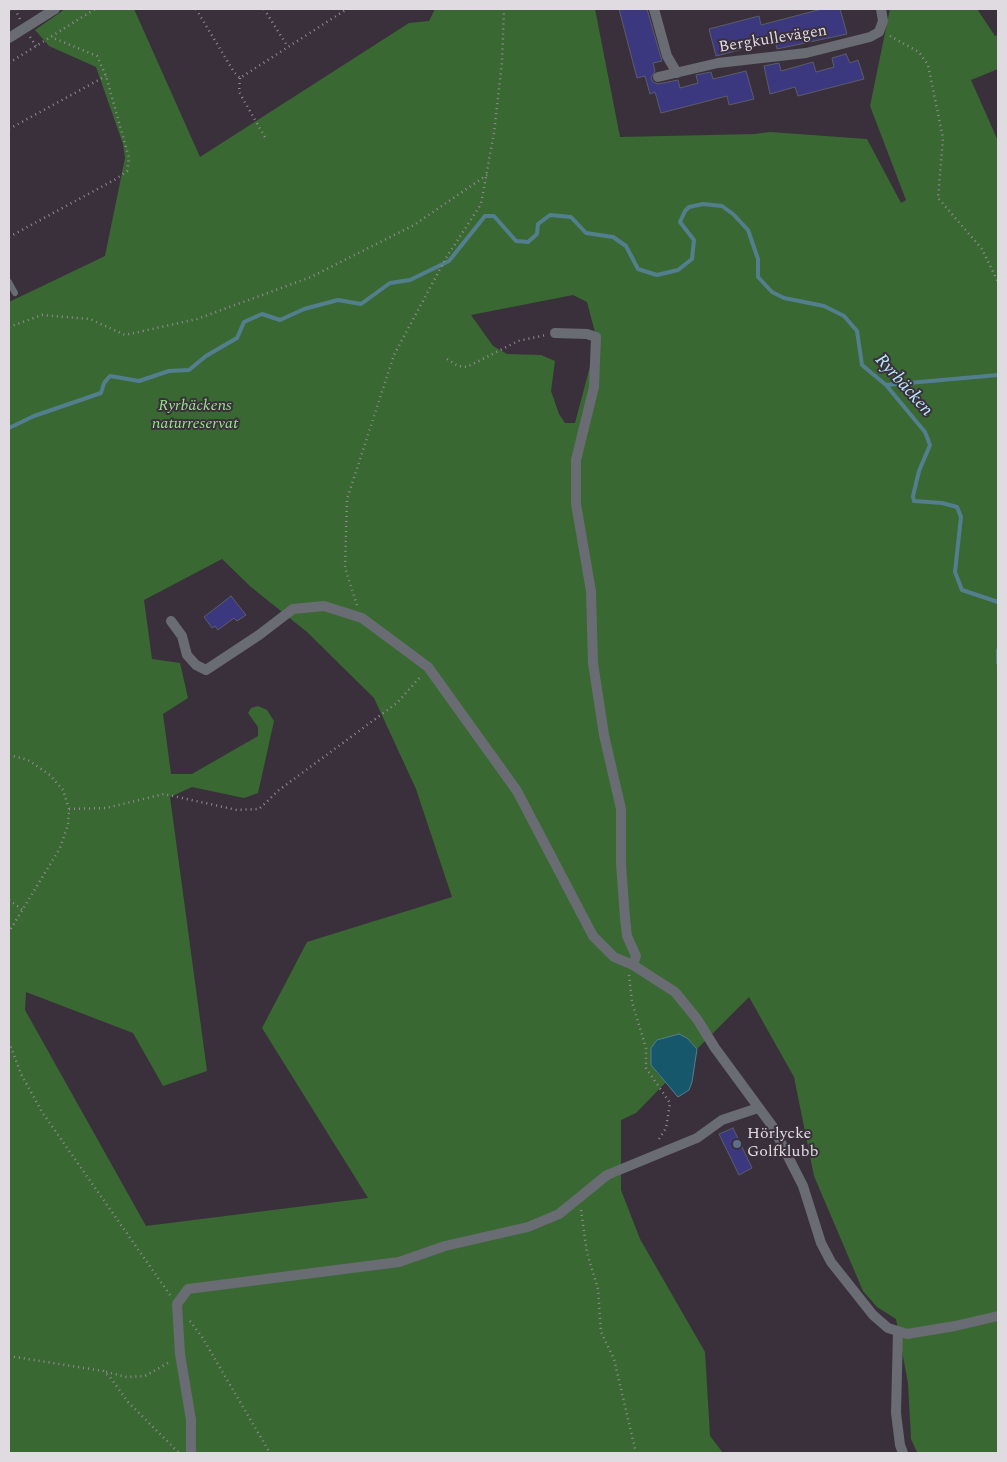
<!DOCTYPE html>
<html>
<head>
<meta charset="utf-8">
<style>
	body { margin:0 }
	#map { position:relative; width:1007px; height:1462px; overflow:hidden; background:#3a303b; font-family:Spectral,serif }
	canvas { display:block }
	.frame { position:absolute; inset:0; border:10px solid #e0dae1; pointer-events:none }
</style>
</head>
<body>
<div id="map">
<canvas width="1007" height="1462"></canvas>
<div class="frame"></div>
</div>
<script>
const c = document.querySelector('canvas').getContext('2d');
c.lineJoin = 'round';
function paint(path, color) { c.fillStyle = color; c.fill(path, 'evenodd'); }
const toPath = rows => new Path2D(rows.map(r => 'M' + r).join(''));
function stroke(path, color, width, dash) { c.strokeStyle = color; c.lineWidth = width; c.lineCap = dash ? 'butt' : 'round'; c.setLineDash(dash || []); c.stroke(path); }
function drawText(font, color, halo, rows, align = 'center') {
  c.font = font + ' Spectral,serif'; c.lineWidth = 4; c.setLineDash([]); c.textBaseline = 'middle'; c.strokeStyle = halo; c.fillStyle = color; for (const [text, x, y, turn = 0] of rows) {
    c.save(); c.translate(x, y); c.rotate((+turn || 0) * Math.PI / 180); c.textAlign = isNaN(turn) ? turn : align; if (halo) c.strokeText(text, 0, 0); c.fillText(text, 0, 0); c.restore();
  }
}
const green = toPath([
	[65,9,134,9,200,157,409,23,429,21,435,9,595,9,620,137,755,134,770,132,867,139,901,203,906,200,870,106,890,9,977,9,995,36,998,35,998,69,971,80,998,141,998,1453,917,1452,911,1439,908,1383,896,1319,877,1307,863,1291,814,1176,794,1077,749,997,697,1049,687,1038,656,1072,666,1082,636,1113,621,1120,621,1190,640,1239,705,1352,710,1436,723,1453,9,1453,9,302,105,256,125,158,123,144,96,67,49,46,35,30],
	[573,295,587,302,597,340,575,423,565,423,559,414,551,391,555,361,541,355,507,354,493,346,471,315],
	[222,559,251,587,307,632,374,698,416,789,452,897,307,942,262,1028,368,1198,146,1226,25,1010,26,992,133,1033,163,1086,207,1071,170,797,192,787,244,798,258,793,274,721,267,710,258,706,251,708,248,713,258,727,258,736,192,774,171,774,163,714,188,698,180,663,152,659,144,600]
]);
const water = toPath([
	[679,1034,687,1038,697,1049,692,1082,689,1090,678,1097,651,1065,651,1048,657,1040,679,1034]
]);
const stream = toPath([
	[886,385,998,375],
	[9,428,34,416,101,393,104,383,110,376,139,381,169,371,189,370,206,356,237,338,244,322,262,314,280,320,304,309,338,300,361,304,390,283,410,280,449,261,485,216,494,216,516,241,528,242,537,234,538,224,550,215,571,217,586,233,613,237,626,246,638,269,657,275,678,270,692,259,694,240,680,222,685,211,689,207,703,204,722,206,733,214,748,230,758,259,758,277,772,292,784,298,824,306,844,316,857,331,862,365,886,385,925,432,930,445,919,471,913,496,914,501,942,503,957,507,961,517,955,572,962,590,998,602],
	[998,650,998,663]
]);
const building = toPath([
	[619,9,647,9,662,61,653,63,655,71,651,78,653,82,658,84,678,80,680,88,698,83,696,75,711,72,713,79,746,71,754,99,729,105,727,96,661,113,655,92,650,94,645,76,637,78,619,9],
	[822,9,840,9,847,34,777,49,775,41,716,56,709,29,759,16,761,25,822,9],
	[846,54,850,63,858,60,864,79,798,96,795,87,770,94,764,66,779,63,781,71,813,62,816,72,834,67,832,58,846,54],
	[231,596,246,615,237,621,234,618,218,630,215,626,212,628,204,617,231,596],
	[733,1128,752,1168,739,1175,719,1134,733,1128]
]);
const path = toPath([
	[15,9,20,19],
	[196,9,234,72,240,78,347,9],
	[264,9,288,47],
	[9,10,11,9],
	[890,36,919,52,928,65,943,138,938,198,982,249,998,282],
	[30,37,36,46],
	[9,63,95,9],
	[240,78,239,92,266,139],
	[9,129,106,76],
	[9,237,116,179,127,171,129,158,106,76,97,56,51,37],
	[9,327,42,315,90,319,125,335,197,319,311,277,414,225,487,175],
	[447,359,458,366,467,367,518,341,546,335],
	[357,605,345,568,347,499,394,355,446,258,481,204,494,133,502,62,504,9],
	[9,755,28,760,50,775,63,790,69,809,68,825,60,848,9,932],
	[69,809,106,808,164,794,237,810,259,809,279,790,397,703,421,676],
	[9,900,23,910],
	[629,975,632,1002,646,1048,646,1068,670,1103,666,1128,657,1142],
	[9,1042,21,1074,42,1112,170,1295],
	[581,1210,587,1253,598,1289,601,1332,614,1359,636,1453],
	[190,1321,202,1337,270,1453],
	[9,1356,103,1371,110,1377,128,1402,179,1453],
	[106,1372,127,1377,145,1376,171,1361]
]);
const service = toPath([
	[9,282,15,293]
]);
const minor = toPath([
	[654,9,667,56,677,73],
	[658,77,718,63,806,53,870,37,879,32,883,21,881,9],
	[555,333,587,334,596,337,594,387,576,460,576,504,591,591,593,663,604,735,621,809,621,864,625,918,627,936,636,956,633,965],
	[171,621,182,636,187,655,196,665,206,670,259,635,293,609,324,606,362,618,428,667,517,791,593,936,614,957,633,965,675,992,697,1019,715,1048,773,1127,803,1186,821,1243,831,1262,873,1315,888,1328,907,1334,955,1326,998,1316],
	[898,1331,896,1413,900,1445,903,1453],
	[191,1453,191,1420,180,1354,177,1304,188,1289,399,1262,445,1246,528,1227,559,1214,607,1175,697,1138,722,1120,758,1108]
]);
const tertiary = toPath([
	[9,38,55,9]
]);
const markers = [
	[737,1144,5,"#5c6f8a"]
];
const streetNames = [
	["Bergkullevägen",773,40,-9]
];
const parkNames = [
	["Ryrbäckens",195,407],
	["naturreservat",195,425]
];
const poiNames = [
	["Hörlycke",747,1135],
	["Golfklubb",747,1153]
];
const waterNames = [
	["Ryrbäcken",903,386,48]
];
paint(green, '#3a6833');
paint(water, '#17576b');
stroke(water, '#537e8e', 1);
stroke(stream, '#537e8e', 4);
paint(building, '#3c387f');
stroke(building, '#5b5c6a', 1);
stroke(path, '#938b94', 2.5, [1, 4]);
stroke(service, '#696c72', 6);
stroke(minor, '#696c72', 10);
stroke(tertiary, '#696c72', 10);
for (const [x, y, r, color] of markers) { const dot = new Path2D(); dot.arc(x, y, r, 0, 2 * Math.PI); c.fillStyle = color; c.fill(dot); stroke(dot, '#3a303b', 2); }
drawText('16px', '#e0dae1', '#3a303b', streetNames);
drawText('italic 16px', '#95e58a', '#3a303b', parkNames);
drawText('16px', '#e0dae1', '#3a303b', poiNames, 'left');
drawText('italic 18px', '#b7eafd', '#3a303b', waterNames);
</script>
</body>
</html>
